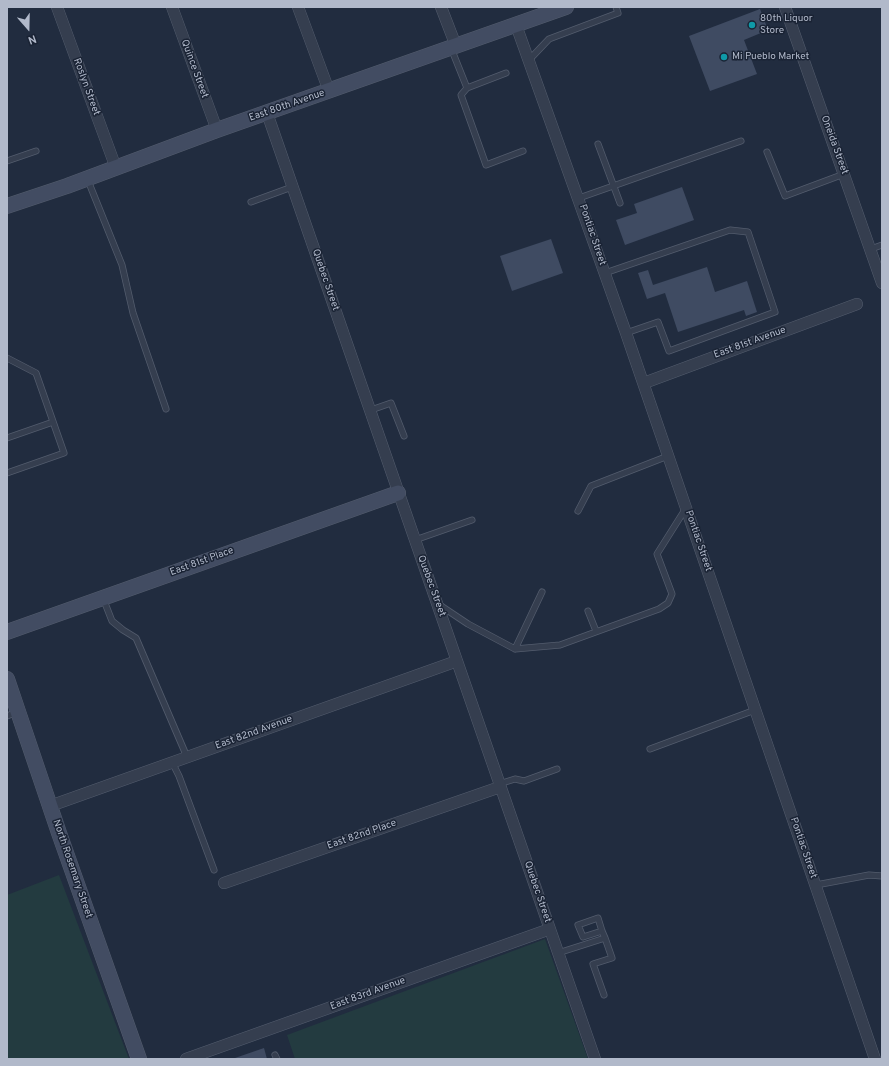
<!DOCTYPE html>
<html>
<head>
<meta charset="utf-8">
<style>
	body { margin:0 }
	#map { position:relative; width:889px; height:1066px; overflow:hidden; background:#212c3f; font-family:Overpass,sans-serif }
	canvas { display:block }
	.frame { position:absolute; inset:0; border:8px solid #b1b9ca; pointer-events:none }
	.north { position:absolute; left:8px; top:8px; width:40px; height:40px; -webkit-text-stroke:3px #1a2334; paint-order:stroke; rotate:160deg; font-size:11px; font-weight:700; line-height:16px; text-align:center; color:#b1b9ca }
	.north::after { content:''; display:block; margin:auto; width:14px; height:18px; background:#b1b9ca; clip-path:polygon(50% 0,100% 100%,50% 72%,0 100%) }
</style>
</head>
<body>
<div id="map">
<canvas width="889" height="1066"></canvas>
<div class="frame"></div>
<div class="north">N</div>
</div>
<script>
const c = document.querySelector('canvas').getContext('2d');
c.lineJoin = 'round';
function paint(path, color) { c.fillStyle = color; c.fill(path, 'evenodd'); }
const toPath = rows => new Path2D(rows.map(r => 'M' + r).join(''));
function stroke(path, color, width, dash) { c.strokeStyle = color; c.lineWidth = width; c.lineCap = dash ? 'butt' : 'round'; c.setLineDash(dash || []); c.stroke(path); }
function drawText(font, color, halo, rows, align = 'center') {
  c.font = font + ' Overpass,sans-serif'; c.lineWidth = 3; c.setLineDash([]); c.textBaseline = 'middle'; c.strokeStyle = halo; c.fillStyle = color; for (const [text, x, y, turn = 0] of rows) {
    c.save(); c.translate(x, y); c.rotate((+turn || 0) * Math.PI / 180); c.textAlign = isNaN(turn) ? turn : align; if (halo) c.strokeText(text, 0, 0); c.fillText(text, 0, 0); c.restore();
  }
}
const green = toPath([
	[59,875,129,1059,7,1059,7,895],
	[545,939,588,1059,295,1059,287,1035]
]);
const building = toPath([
	[760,9,768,30,744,40,757,74,710,91,689,36],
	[682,187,694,220,625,245,616,220,637,213,634,204],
	[551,239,563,273,512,291,500,256],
	[707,267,715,292,747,281,757,312,746,316,744,310,678,332,665,293,647,299,638,273,648,270,653,285],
	[264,1048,267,1059,235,1059,235,1058]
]);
const lane = toPath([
	[451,48,467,88,506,73],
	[529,60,549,39,618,13,616,7],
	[467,88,461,95,486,165,523,151],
	[598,144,620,203],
	[767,152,785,196,844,174],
	[7,161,36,151],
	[87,178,122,265,133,313,166,409],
	[579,198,741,141],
	[251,202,292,187],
	[871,249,882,245],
	[605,273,730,230,748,232,775,312,669,351,658,322,626,333],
	[7,358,36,373,64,453,7,473],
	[371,410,391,403,404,436],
	[7,438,53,422],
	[578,511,591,486,668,456],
	[415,540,472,520],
	[103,598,112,621,123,630,136,638,187,757],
	[438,604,468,624,515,649,560,645,659,609,668,603,672,594,657,554,686,508],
	[588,611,596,631],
	[515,649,542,592],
	[7,716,17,712],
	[650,749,755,710],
	[172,762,179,776,214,870],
	[499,784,515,779,524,781,557,769],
	[816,885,869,875,882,876],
	[602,931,583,937,578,925,598,918,602,931,605,938],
	[558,953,605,938,612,958,593,964,604,995],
	[275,1055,277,1059]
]);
const street = toPath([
	[57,7,116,168],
	[172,7,217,130],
	[298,7,329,91],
	[441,7,456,46],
	[785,7,882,283],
	[516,25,626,333,875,1059],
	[267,113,595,1059],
	[644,383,857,304],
	[50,806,457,661],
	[224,883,500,787],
	[186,1059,550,929]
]);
const secondary = toPath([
	[7,206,67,186,217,130,566,7],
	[7,632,398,493],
	[7,679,59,833,139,1059]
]);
const markers = [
	[752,25,4,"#0f9aa8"],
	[724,57,4,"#0f9aa8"]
];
const poiNames = [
	["80th Liquor",760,19],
	["Store",760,31],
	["Mi Pueblo Market",732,57]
];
const streetNames = [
	["Quince Street",194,69,70],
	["Roslyn Street",86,87,70],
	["East 80th Avenue",287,106,-19],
	["Oneida Street",834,145,70],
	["Pontiac Street",592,235,71],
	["Quebec Street",325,280,71],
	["East 81st Avenue",750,343,-20],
	["Pontiac Street",698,541,71],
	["East 81st Place",202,562,-20],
	["Quebec Street",431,586,70],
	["East 82nd Avenue",254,733,-20],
	["East 82nd Place",362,835,-19],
	["Pontiac Street",803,848,71],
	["North Rosemary Street",72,869,71],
	["Quebec Street",537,892,71],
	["East 83rd Avenue",368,994,-20]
];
paint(green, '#233b40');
paint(building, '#3f4b62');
stroke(lane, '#535c6d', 7);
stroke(street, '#535c6d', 12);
stroke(secondary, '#535c6d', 16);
stroke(lane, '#353e4f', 5.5);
stroke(street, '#353e4f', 11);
stroke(secondary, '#424c62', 15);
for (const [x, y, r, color] of markers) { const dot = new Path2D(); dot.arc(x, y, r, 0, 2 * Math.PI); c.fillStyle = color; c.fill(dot); stroke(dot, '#1a2334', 1.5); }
drawText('10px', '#b1b9ca', '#1a2334', poiNames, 'left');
drawText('10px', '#b1b9ca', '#1a2334', streetNames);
</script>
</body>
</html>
